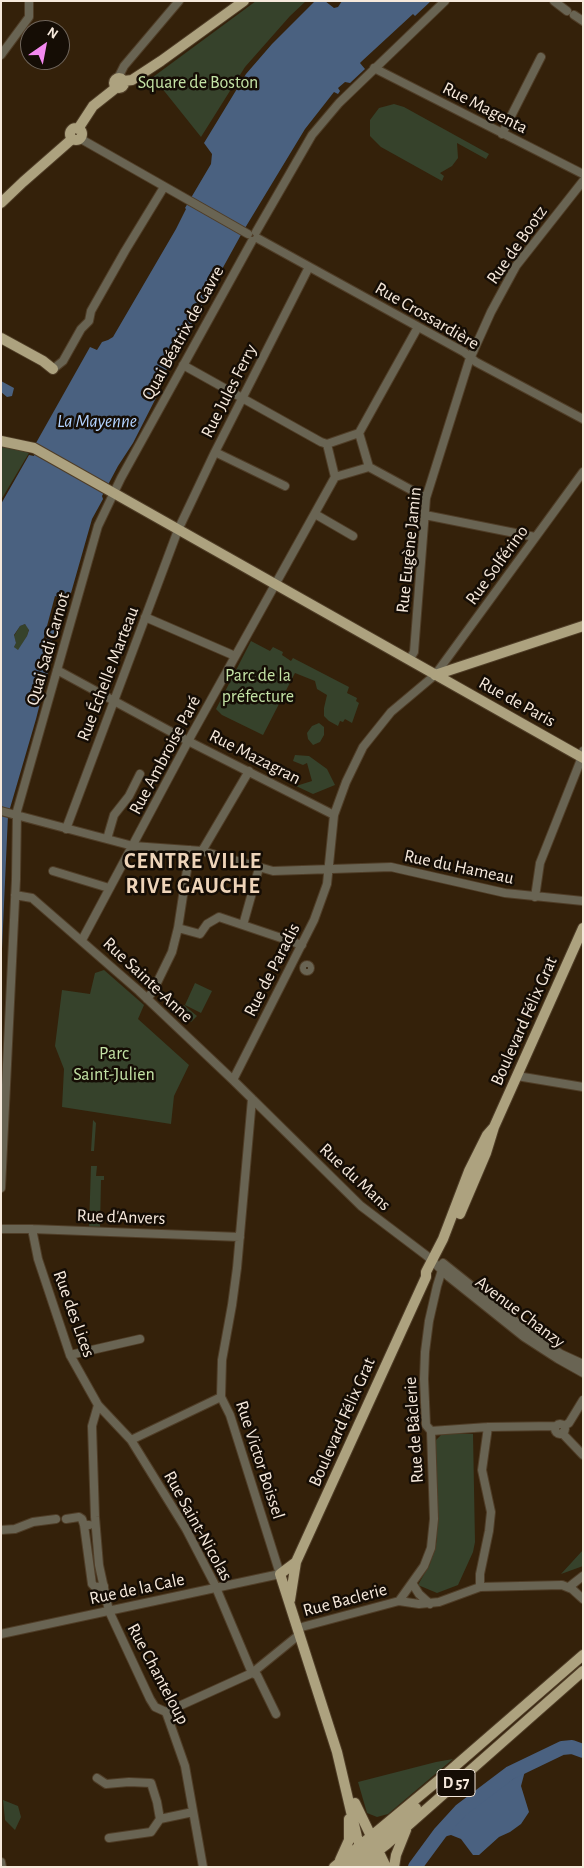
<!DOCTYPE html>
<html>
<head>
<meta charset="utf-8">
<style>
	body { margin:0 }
	#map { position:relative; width:584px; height:1868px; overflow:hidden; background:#34210a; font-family:"Alegreya Sans",sans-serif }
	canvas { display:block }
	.frame { position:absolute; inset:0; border:2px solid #f6e9dc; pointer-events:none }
	.north { position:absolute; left:20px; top:20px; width:50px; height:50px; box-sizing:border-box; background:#150d05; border:1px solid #6f655b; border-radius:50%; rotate:33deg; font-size:14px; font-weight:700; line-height:20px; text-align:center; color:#f6e9dc }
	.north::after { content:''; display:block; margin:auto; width:18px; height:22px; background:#f489f0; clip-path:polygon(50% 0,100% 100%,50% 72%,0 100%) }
</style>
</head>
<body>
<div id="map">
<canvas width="584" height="1868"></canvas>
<div class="frame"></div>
<div class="north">N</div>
</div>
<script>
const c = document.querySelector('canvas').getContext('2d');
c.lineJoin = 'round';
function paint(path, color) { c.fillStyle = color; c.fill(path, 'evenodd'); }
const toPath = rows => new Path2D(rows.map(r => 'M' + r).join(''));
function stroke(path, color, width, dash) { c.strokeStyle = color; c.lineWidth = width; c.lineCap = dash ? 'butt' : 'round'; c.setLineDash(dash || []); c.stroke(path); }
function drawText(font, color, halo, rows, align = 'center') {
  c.font = font + ' "Alegreya Sans",sans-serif'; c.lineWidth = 5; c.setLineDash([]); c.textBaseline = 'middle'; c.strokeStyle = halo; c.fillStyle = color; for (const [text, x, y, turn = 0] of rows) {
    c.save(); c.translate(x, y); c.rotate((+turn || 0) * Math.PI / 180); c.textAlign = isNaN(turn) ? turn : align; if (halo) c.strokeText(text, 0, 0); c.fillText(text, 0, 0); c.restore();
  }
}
const green = toPath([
	[256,1,306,1,290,16,245,67,201,137,153,77],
	[394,104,404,107,489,154,486,159,457,143,458,158,452,166,440,173,444,176,442,181,381,147,370,136,370,120,379,108],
	[1,447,14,448,29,453,1,500],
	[25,624,29,629,27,636,18,651,14,647,16,643,14,636,20,626],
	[251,641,270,651,273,647,283,652,282,655,291,661,293,658,349,687,347,693,357,698,356,701,359,703,352,723,345,719,343,722,340,721,338,726,329,721,324,716,324,708,327,695,317,689,315,681,295,673,263,735,222,715,216,709],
	[319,723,324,727,324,735,320,742,313,745,308,739,307,733,312,726],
	[295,755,309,756,327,769,335,785,313,794,296,786,312,781,307,763,303,765,293,761],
	[104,970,144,1005,138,1019,189,1065,174,1096,171,1124,62,1107,64,1069,55,1046,62,990,90,994,95,973],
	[195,983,212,991,201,1013,185,1005],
	[184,1005,197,1016,191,1022,179,1011],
	[93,1120,96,1123,94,1151,91,1151],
	[91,1166,97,1166,96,1176,104,1176,104,1180,101,1180,100,1228,89,1227],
	[442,1434,473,1434,475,1542,473,1552,458,1585,437,1593,418,1585,430,1564,437,1540,435,1441],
	[583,1550,583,1566,561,1574],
	[453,1759,388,1814,377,1817,367,1813,358,1782,436,1762],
	[3,1800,18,1806,21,1817,15,1830,5,1820]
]);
const water = toPath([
	[315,1,325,1,334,8,338,7,342,1,431,1,415,16,413,14,362,61,360,63,365,69,350,83,345,82,338,88,340,91,338,94,334,92,305,129,242,233,162,378,163,382,159,383,156,388,160,390,133,443,118,466,102,496,103,499,92,519,69,600,64,599,63,602,51,643,55,644,36,719,8,815,1,971,1,504,29,455,34,456,36,443,90,347,97,350,102,342,108,340,113,337,176,229,186,209,185,208,211,164,212,154,204,143,246,74,272,44],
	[55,596,58,597,58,600,46,641,43,641],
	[25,624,29,630,27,636,18,650,14,647,16,643,14,635,20,626],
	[1,381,14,388,12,396,7,397,1,392],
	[525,1771,521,1786,529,1812,521,1824,510,1832,499,1837,479,1855,473,1855,461,1839,451,1835,443,1837,467,1809]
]);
const river = toPath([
	[415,1867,440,1833,461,1810,510,1773,562,1748,572,1747,583,1751]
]);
const minor = toPath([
	[554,1,567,11],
	[574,15,583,21],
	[1,55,29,17,29,1],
	[374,68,583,174],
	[118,78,124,66,179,1],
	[502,134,541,57],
	[81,139,248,234],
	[256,232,312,135,339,103,445,1],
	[257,238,464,352,476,362,583,419],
	[183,365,321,442,327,444],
	[53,369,63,361,81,329,89,321,91,311,125,251,164,187],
	[359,433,369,467,335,477,327,444,359,433],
	[359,433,418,327],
	[215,452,285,486],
	[369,467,426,498],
	[315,514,353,536],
	[425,515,535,537],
	[145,617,235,656],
	[409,660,414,652,426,498,469,361,491,312,516,266,583,181],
	[57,670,188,741,334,815],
	[1,811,133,846,202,851,273,871,391,867,505,893,583,901],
	[66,829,178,530,215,452,309,267],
	[107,839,114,815,129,796,140,774],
	[202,851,249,771],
	[53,871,109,888],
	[15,895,32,898,139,991,233,1080,361,1206,427,1256,449,1277,524,1337,558,1359,583,1373],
	[535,897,540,863,580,762,583,751],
	[243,925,259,868],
	[178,928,200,934,207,924,219,917,302,945],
	[82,940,192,734,335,477],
	'304 968a3 3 0 1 1 6 0a3 3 0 1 1-6 0Z',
	[147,999,153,991,172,952,178,928,190,850],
	[517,1076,583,1087],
	[233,1080,314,920,327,884,334,815,346,782,363,747,391,712,435,675,583,472],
	[1,1188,16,879,17,811,98,526,121,478,252,241],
	[1,1229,32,1229,240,1237],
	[32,1229,38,1259,70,1355,98,1405,131,1440,186,1529,214,1583,252,1673,257,1675,276,1714],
	[443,1263,528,1331,561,1354,583,1364],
	[70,1355,140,1339],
	[98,1405,92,1426,95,1517,99,1565,109,1611,150,1699,155,1707,166,1712,185,1766,203,1867],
	'555 1429a5 5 0 1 1 10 0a5 5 0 1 1-10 0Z',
	[564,1426,569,1423,583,1400],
	[431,1431,488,1427,556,1426],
	[562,1433,583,1455],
	[131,1440,221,1397],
	[66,1519,79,1517,82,1519,84,1525,89,1525],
	[84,1525,92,1584,95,1587,104,1586],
	[1,1530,15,1529,33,1522,56,1519],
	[412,1583,419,1594,430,1604],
	[480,1587,480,1574,489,1531,491,1512,482,1470,488,1427],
	[569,1587,583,1576],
	[399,1601,424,1566,431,1548,434,1519,433,1490,431,1431,426,1425,424,1379,425,1352,429,1321,437,1286,442,1270,446,1266],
	[298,1628,399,1601,419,1604,439,1602,480,1587,562,1585,572,1589,583,1599],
	[1,1634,280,1574,230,1415,221,1397,222,1360,232,1305,237,1268,252,1099],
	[166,1712,252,1673,300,1634],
	[97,1778,106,1784,129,1782,151,1783,157,1802,160,1819],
	[109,1838,151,1832,160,1819,193,1812],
	[1,1862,2,1867]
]);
const major = toPath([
	'114 83a5 5 0 1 1 10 0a5 5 0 1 1-10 0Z',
	[124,81,132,80,161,61,244,1],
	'70 134a6 6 0 1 1 12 0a6 6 0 1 1-12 0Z',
	[78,129,93,106,117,87],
	[1,203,23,182,72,139],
	[1,338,43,361,53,369],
	[1,441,34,448,583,758],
	[435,675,583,626],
	[460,1214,486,1153,494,1127,583,928],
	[290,1600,296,1562],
	[355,1803,386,1867],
	[367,1851,377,1867],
	[340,1860,349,1840,349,1819],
	[334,1867,446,1774,583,1655],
	[347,1867,416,1808],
	[357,1867,387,1844,583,1671],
	[367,1867,357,1837,337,1752,280,1574,296,1562,426,1277,426,1272,443,1239,469,1171,487,1135,494,1127],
	[394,1867,396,1855,406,1830]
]);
const shields = [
	[456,1783,38]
];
const shieldNames = [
	["D 57",456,1783]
];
const parkNames = [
	["Square de Boston",198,83],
	["Parc de la",258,676],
	["préfecture",258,697],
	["Parc",114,1054],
	["Saint-Julien",114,1075]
];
const streetNames = [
	["Rue Magenta",485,108,27],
	["Rue de Bootz",517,245,-55],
	["Rue Crossardière",427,316,30],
	["Quai Béatrix de Gavre",183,333,-61],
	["Rue Jules Ferry",229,391,-63],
	["Rue Eugène Jamin",409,550,-84],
	["Rue Solférino",497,565,-54],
	["Quai Sadi Carnot",48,649,-74],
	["Rue Échelle Marteau",108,674,-69],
	["Rue de Paris",517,702,29],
	["Rue Ambroise Paré",165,755,-62],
	["Rue Mazagran",255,757,27],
	["Rue du Hameau",459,867,12],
	["Rue de Paradis",272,970,-63],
	["Rue Sainte-Anne",148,980,43],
	["Boulevard Félix Grat",524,1021,-66],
	["Rue du Mans",355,1177,43],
	["Rue d'Anvers",121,1217,2],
	["Avenue Chanzy",520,1312,37],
	["Rue des Lices",74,1314,70],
	["Boulevard Félix Grat",342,1422,-66],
	["Rue de Bâclerie",414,1430,-94],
	["Rue Victor Boissel",260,1460,72],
	["Rue Saint-Nicolas",198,1526,61],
	["Rue de la Cale",137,1589,-12],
	["Rue Baclerie",345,1600,-15],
	["Rue Chanteloup",158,1674,62]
];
const waterNames = [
	["La Mayenne",97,421]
];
const districtNames = [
	["CENTRE VILLE",193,861],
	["RIVE GAUCHE",193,886]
];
paint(green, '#36422b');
paint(water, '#4a6180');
stroke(river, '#4a6180', 14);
stroke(minor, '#4f3d27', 10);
stroke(major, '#4f3d27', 12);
stroke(minor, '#696453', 8);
stroke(major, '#ada27f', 10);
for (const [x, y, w] of shields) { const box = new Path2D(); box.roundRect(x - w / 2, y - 13.5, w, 27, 4); c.fillStyle = '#150d05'; c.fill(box); stroke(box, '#f6e9dc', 1); }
drawText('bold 16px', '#f6e9dc', null, shieldNames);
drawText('18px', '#c3e2a5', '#150d05', parkNames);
drawText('18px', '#f6e9dc', '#150d05', streetNames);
drawText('italic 19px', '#b3d3ff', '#150d05', waterNames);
c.letterSpacing = '1px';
drawText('bold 22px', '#eed4b9', '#150d05', districtNames);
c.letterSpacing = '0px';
</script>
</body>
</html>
